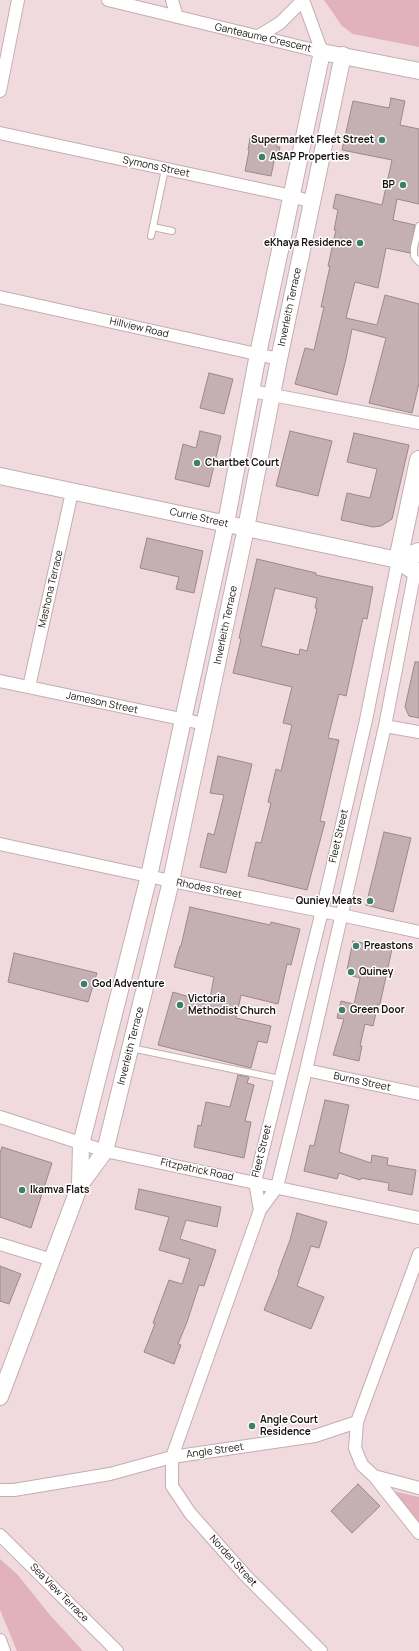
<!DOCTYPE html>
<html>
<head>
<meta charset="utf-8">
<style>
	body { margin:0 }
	canvas { display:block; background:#f0dade }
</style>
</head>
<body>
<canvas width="419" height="1651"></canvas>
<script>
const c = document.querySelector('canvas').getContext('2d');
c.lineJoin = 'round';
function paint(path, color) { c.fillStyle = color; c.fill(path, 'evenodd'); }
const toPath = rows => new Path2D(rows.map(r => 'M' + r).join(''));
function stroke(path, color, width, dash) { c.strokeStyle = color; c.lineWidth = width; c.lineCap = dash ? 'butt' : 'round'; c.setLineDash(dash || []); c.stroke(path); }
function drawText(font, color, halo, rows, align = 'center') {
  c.font = font + ' Manrope,sans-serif'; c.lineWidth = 3; c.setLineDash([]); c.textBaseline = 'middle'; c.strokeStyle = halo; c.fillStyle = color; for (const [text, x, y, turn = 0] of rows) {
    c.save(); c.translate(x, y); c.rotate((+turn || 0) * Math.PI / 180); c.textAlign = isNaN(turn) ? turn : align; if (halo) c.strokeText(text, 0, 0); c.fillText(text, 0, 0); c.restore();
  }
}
const green = toPath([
	[324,0,419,0,419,47,353,34,342,26],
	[393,1491,419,1497,419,1524],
	[0,1559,17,1574,50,1615,83,1651,17,1651,0,1610]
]);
const building = toPath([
	[391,98,405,101,400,125,419,129,419,204,397,199,393,220,415,225,410,253,386,248,378,288,355,282,346,318,377,325,385,295,419,304,419,383,412,413,369,403,386,338,352,329,346,359,337,395,295,384,305,348,314,350,324,307,321,307,330,266,328,266,336,230,334,230,338,210,333,208,336,194,382,205,392,160,342,150,353,101,389,108,391,98],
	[250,138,277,144,277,147,280,147,278,157,275,157,271,176,245,171,249,151,248,150,250,138],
	[209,373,233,379,224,414,200,408,209,373],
	[200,431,221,436,209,487,175,479,183,444,196,448,200,431],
	[290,431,332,441,318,496,276,486,290,431],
	[354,433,409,445,392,519,381,526,373,527,341,520,347,493,370,498,377,469,347,462,354,433],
	[147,538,203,551,194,593,176,589,179,577,140,568,147,538],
	[257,559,316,573,316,575,373,587,367,619,363,618,346,696,339,694,328,738,339,740,320,821,325,822,307,890,248,876,256,842,261,843,271,803,268,802,276,769,281,771,292,725,283,723,292,687,233,673,241,639,239,638,257,559],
	[275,588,317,598,315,608,317,609,307,651,300,649,299,655,261,646,275,588],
	[415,662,419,662,419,718,409,716,405,707,415,662],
	[218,756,252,764,226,873,200,867,208,833,214,835,224,795,210,793,218,756],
	[384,832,411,838,393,912,366,905,384,832],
	[190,907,270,925,271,922,300,929,291,965,287,964,278,1004,241,995,236,1018,271,1026,267,1043,258,1041,251,1068,158,1045,173,992,209,1003,214,977,174,967,180,946,181,946,190,907],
	[353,941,392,949,380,1004,378,1004,373,1026,365,1024,360,1046,362,1046,359,1061,333,1055,344,1019,337,1018,341,1001,354,1004,360,978,349,975,347,970,353,941],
	[14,953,97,973,88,1002,8,982,14,953],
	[238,1075,249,1077,247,1083,254,1085,245,1121,251,1122,244,1158,194,1147,198,1125,201,1126,206,1102,230,1107,238,1075],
	[325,1100,349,1105,339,1152,371,1163,372,1155,388,1158,387,1165,416,1170,412,1195,388,1190,389,1183,361,1178,360,1180,339,1173,337,1179,304,1171,310,1145,314,1146,325,1100],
	[2,1147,52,1163,31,1228,0,1217,0,1153,2,1147],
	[139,1189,221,1207,217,1227,186,1220,180,1239,216,1250,204,1286,199,1285,187,1322,178,1344,181,1345,174,1364,144,1352,155,1324,153,1323,169,1280,182,1284,190,1259,159,1250,169,1217,135,1209,139,1189],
	[297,1213,327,1222,319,1248,311,1246,297,1286,324,1297,311,1329,264,1310,279,1273,278,1272,290,1240,297,1213],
	[0,1266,21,1274,9,1304,0,1301,0,1266],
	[358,1484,380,1506,352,1533,331,1511,358,1484]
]);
const lane = toPath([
	[419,226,414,248,414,256,419,262],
	[153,227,172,231],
	[151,236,165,169],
	[131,1048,280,1079]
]);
const street = toPath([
	[108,0,322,52],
	[172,0,177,17],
	[257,37,280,23,303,0,322,52],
	[0,91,18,0],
	[0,133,292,196,312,202],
	[0,297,279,359],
	[252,391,419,423],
	[0,681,205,724],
	[29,687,72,492],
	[385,726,419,732],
	[0,844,171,881,341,915,419,932],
	[306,1070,419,1094],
	[0,1117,105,1151,419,1218],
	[260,1210,255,1182,322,911,366,720,398,560],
	[0,1244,52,1260],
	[357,1422,355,1448,362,1465,374,1476,419,1533],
	[374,1476,419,1488],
	[0,1490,14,1490,110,1474,172,1457,315,1436,357,1422,419,1254],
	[0,1535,117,1651],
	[0,1640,4,1651],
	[321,1651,246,1576,190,1513,172,1486,172,1457,260,1210,277,1187,306,1070,385,726,415,571]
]);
const secondary = toPath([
	[0,476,398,560],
	[80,1185,81,1144,149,876,183,720,226,523,258,354,322,52,419,71],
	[0,1397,80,1185,105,1151,171,881,246,528,279,359,343,55]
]);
const primary = toPath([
	[398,560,419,460],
	[398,560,415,571,419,572],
	[398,560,419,552]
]);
const markers = [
	[382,140,4,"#3f7e6c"],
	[262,157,4,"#3f7e6c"],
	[403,185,4,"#3f7e6c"],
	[360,243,4,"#3f7e6c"],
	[197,463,4,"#3f7e6c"],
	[370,901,4,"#3f7e6c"],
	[356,946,4,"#3f7e6c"],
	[351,972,4,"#3f7e6c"],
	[84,984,4,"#3f7e6c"],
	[180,1005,4,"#3f7e6c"],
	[342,1010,4,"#3f7e6c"],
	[22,1190,4,"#3f7e6c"],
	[252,1426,4,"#3f7e6c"]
];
const streetNames = [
	["Ganteaume Crescent",263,38,13],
	["Symons Street",156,167,12],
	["Inverleith Terrace",290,307,-78],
	["Hillview Road",139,328,13],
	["Currie Street",199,518,12],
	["Mashona Terrace",51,589,-77],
	["Inverleith Terrace",226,625,-78],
	["Jameson Street",102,703,12],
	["Fleet Street",339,836,-77],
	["Rhodes Street",209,889,11],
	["Inverleith Terrace",131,1046,-76],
	["Burns Street",362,1082,12],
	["Fleet Street",262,1151,-76],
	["Fitzpatrick Road",197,1170,12],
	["Angle Street",215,1451,-8],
	["Norden Street",233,1561,48],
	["Sea View Terrace",59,1593,45]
];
const poiNames = [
	["Supermarket Fleet Street",374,140,"right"],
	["ASAP Properties",270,157],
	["BP",395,185,"right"],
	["eKhaya Residence",352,243,"right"],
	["Chartbet Court",205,463],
	["Quniey Meats",362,901,"right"],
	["Preastons",364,946],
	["Quiney",359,972],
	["God Adventure",92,984],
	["Victoria",188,999],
	["Methodist Church",188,1011],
	["Green Door",350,1010],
	["Ikamva Flats",30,1190],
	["Angle Court",260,1420],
	["Residence",260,1432]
];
paint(green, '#e2b2bc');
paint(building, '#c4afb3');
stroke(building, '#9c888c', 1);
stroke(lane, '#c3aeb2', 8);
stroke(street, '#c3aeb2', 14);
stroke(secondary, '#c3aeb2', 18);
stroke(primary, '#c3aeb2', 20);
stroke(lane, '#fff', 6);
stroke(street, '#fff', 12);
stroke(secondary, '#fff', 16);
stroke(primary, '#fff', 18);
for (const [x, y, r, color] of markers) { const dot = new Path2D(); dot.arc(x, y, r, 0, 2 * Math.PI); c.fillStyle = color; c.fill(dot); stroke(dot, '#fff', 1.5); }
drawText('10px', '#191213', '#fff', streetNames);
drawText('bold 10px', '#191213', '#fff', poiNames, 'left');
</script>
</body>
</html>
